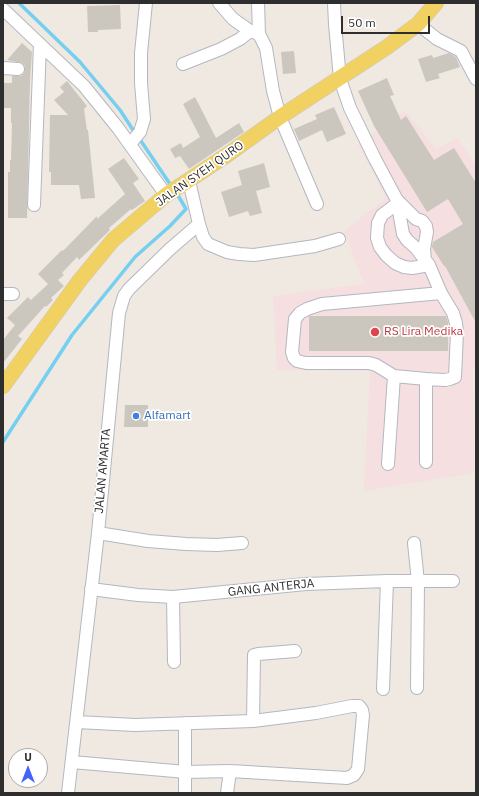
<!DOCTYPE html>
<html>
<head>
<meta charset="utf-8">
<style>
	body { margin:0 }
	#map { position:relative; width:479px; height:796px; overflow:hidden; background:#efe9e1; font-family:"IBM Plex Sans",sans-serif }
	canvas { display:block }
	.frame { position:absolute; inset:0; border:4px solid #2e2e2e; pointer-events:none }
	.north { position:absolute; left:8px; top:748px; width:40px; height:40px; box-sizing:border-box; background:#fff; border:1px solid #ababab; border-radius:50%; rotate:0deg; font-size:11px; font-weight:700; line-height:16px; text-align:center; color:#2e2e2e }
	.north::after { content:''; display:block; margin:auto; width:14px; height:18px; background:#4264fb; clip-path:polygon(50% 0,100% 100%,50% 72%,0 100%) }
	.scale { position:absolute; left:341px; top:16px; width:89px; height:18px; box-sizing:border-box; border:2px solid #2e2e2e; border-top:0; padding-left:5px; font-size:12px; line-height:14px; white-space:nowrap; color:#2e2e2e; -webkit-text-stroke:3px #fff; paint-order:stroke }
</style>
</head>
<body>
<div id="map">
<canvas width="479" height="796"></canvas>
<div class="frame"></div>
<div class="north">U</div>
<div class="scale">50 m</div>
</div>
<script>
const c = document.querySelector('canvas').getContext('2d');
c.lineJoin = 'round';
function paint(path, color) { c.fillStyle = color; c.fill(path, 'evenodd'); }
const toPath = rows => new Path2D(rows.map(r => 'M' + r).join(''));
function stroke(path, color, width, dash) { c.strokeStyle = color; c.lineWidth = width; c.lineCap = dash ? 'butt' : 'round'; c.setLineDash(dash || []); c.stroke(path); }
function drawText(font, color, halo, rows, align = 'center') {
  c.font = font + ' "IBM Plex Sans",sans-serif'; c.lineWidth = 3.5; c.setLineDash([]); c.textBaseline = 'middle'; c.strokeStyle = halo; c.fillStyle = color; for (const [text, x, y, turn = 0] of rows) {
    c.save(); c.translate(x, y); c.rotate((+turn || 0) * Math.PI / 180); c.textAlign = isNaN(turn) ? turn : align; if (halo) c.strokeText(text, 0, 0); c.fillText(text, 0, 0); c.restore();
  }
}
const medical = toPath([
	[405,111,436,149,458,138,476,166,476,368,473,369,474,473,364,491,370,371,277,370,273,296,364,284,344,231,386,198,358,144]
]);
const stream = toPath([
	[19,3,80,62,120,110,135,133],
	[139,138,172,187],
	[3,442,72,335,135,257,170,226,186,209,176,192]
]);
const building = toPath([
	[120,5,121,29,98,30,98,32,88,32,87,6],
	[22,43,32,52,30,81,27,218,8,218,8,172,10,172,10,160,11,160,12,123,11,123,11,108,3,108,3,83,12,83,12,76,21,76,24,73,25,66,22,63,7,60],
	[294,51,296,73,283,74,281,52],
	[449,53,456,57,460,67,438,74,440,78,426,82,418,59,432,55,433,58],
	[387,78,394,95,390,96,401,120,406,116,434,160,454,148,476,183,476,323,445,266,444,266,432,247,433,242,463,224,448,199,427,212,374,126,358,91],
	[67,81,87,106,84,109,87,130,88,130,95,198,81,199,79,185,51,185,51,172,49,172,50,115,68,115,54,100,64,92,60,87],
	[195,97,216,138,239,123,244,132,189,169,180,156,175,158,170,149,181,143,183,148,200,137,183,104],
	[334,107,346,134,327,142,322,130,299,141,294,129,317,119,315,115],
	[124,158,139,179,133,183,145,201,132,210,131,209,109,228,110,230,79,260,77,257,62,273,64,275,58,280,64,286,51,298,53,300,46,307,45,306,18,336,22,339,3,363,3,340,15,325,7,318,28,297,31,300,48,284,38,274,62,250,63,251,97,216,97,219,125,194,108,169],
	[264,163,270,187,256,191,262,213,250,216,248,211,229,217,221,192,242,185,238,171],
	[309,316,446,316,448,322,448,351,309,351],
	[125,405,148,405,148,427,124,427]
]);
const minor = toPath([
	[219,3,233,19,250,31,256,33],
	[258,3,259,34,266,48,273,91,280,117,317,204],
	[334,3,335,24,340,79,350,108,375,159,397,200,403,234,407,240,416,248,429,265,441,293,453,313,456,323,457,332,455,377,450,379,445,380,426,379,426,462],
	[3,9,84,86,118,128,166,195],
	[418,24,437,39,461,51,476,79],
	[183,64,221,49,240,39,250,31],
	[3,68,18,69],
	[130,144,140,132,144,119,141,83,141,53,146,3],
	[397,200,416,219,422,221,426,226,427,232,424,249,425,260],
	[398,203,382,215,378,223,377,238,380,247,386,255,395,263,404,267,412,268,429,265],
	[34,205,40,44],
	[199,224,203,237,208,244,227,252,239,254,254,255,315,246,339,239],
	[3,294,13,294],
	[394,376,376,365,369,363,306,363,297,361,294,358,292,352,295,319,300,313,307,309,322,304,441,293],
	[388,464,394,376,426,379],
	[98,533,148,541,186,544,217,545,242,543],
	[414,543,418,582,417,688],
	[91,589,138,595,173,597,306,584,387,581,453,581],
	[173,597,174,662],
	[383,689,387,581],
	[253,721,254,655,258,654,295,651],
	[185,723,185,793],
	[72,762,186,772,230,771,347,778,354,775,358,769,363,715,362,710,359,706,352,706,316,713,253,721,135,725,77,722],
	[68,793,98,533,119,313,124,296,129,289,170,249,199,224,189,181],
	[227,793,230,771]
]);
const major = toPath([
	[3,386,80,280,113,240,166,195,227,155,280,117,387,47,418,24,436,3]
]);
const markers = [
	[375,332,5,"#e0444e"],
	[136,416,4,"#3f7fe0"]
];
const streetNames = [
	["JALAN SYEH QURO",200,174,-35],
	["JALAN AMARTA",103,471,-85],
	["GANG ANTERJA",271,588,-6]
];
const healthNames = [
	["RS Lira Medika",384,332]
];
const shopNames = [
	["Alfamart",144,416]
];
paint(medical, '#f5dfe0');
stroke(stream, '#75cff0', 3.5);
paint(building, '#cbc7bf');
stroke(minor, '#b4b7c1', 14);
stroke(major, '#c9c9c9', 16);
stroke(minor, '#fff', 12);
stroke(major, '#f2d163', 15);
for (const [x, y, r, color] of markers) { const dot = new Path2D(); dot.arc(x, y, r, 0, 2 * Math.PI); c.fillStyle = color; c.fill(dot); stroke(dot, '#fff', 1.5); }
drawText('12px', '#2e2e2e', '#fff', streetNames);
drawText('12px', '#be3a42', '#fff', healthNames, 'left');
drawText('12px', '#366cbe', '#fff', shopNames, 'left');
</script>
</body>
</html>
